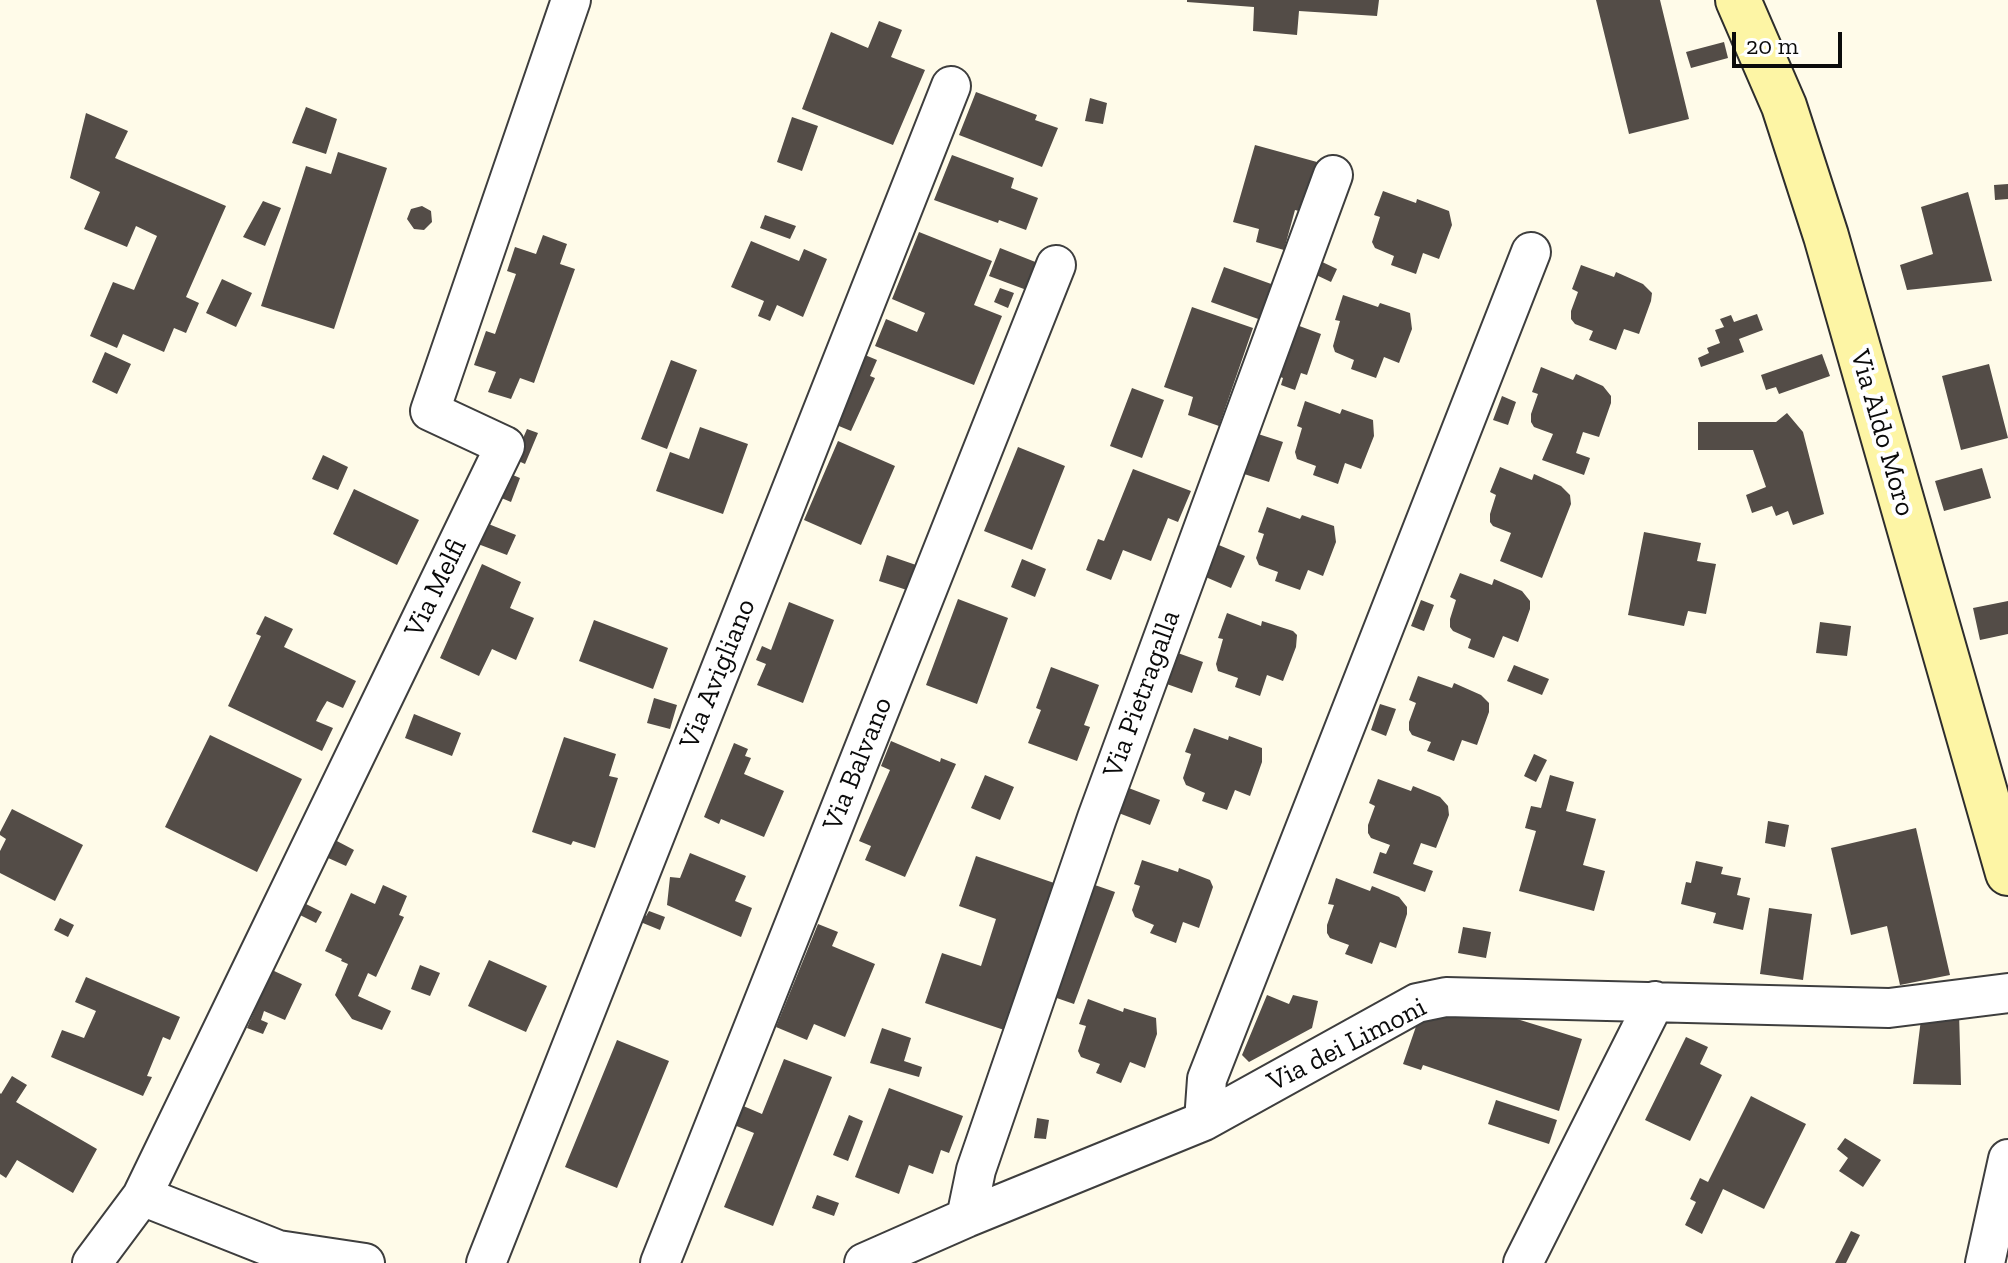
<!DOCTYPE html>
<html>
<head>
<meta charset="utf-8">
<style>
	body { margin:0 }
	#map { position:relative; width:2008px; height:1263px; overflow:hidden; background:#fffbe9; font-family:"Zilla Slab",serif }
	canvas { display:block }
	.scale { position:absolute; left:1732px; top:32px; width:110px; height:36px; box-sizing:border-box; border:4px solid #0b0b0b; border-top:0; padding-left:10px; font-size:24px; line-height:28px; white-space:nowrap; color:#0b0b0b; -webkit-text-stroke:6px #fff; paint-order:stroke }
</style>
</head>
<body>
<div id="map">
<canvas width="2008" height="1263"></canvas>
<div class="scale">20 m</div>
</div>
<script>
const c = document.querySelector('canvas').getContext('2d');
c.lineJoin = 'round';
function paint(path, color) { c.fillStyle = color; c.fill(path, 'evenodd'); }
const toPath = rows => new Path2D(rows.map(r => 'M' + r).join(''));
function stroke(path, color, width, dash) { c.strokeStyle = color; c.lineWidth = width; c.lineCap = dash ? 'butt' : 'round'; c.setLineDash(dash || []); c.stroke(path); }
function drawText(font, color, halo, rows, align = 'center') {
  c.font = font + ' "Zilla Slab",serif'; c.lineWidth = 8; c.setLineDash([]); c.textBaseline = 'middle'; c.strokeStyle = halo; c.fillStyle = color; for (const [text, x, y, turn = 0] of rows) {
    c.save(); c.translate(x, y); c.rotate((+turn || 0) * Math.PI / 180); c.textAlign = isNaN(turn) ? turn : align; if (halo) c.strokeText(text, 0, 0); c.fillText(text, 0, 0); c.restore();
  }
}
const building = toPath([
	[1187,0,1379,0,1377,16,1299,11,1297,35,1253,31,1254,7,1187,2],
	[1596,0,1660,0,1689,119,1629,134],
	[879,21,902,30,891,57,925,70,893,145,802,109,831,32,868,48],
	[1724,42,1728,58,1691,68,1686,52],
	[976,92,1037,115,1035,120,1058,128,1042,167,959,135],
	[1090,98,1107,103,1103,124,1085,121],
	[306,107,337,119,326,154,292,143],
	[86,113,128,131,115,158,226,206,186,297,199,303,186,333,174,328,164,352,123,334,117,348,90,336,113,282,134,290,157,236,136,226,127,247,84,229,100,192,70,178],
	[792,117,818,126,802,171,777,162],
	[1255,145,1317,162,1303,212,1295,210,1284,250,1256,242,1259,229,1233,222],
	[338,152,387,168,334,329,261,306,306,166,331,174],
	[952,155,1014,178,1011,188,1038,198,1026,230,999,220,998,223,934,200],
	[2008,184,2008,199,1995,200,1994,185],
	[1383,191,1416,203,1417,199,1449,211,1452,225,1439,259,1423,253,1416,274,1391,265,1394,256,1375,248,1372,242,1380,217,1374,215],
	[1968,192,1992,281,1907,290,1900,265,1933,254,1921,207],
	[263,201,281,208,265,246,243,237],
	[422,206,431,211,432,222,424,230,414,229,407,219,411,209],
	[765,215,796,226,790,239,760,228],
	[919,232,992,261,974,305,1002,316,974,385,875,346,886,319,917,332,925,313,892,299],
	[543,235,567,244,560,264,575,269,534,383,520,378,511,399,488,392,496,372,474,365,486,331,495,334,516,274,507,271,515,247,536,254],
	[751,241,799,261,804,249,827,259,803,317,777,305,770,321,758,316,764,301,731,287],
	[1000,248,1043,265,1032,292,989,276],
	[1318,260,1337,269,1331,282,1312,273],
	[1581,265,1614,277,1616,272,1643,284,1652,293,1651,301,1639,334,1624,329,1616,350,1589,340,1593,331,1575,324,1571,319,1571,311,1578,292,1572,289],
	[1224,267,1274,285,1261,320,1211,302],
	[222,279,252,293,236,327,206,313],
	[1000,288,1014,293,1008,308,994,302],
	[1343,295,1378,307,1380,303,1410,313,1412,329,1399,363,1384,357,1376,378,1351,369,1354,360,1335,352,1333,346,1340,321,1335,320],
	[1192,307,1253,328,1219,426,1188,415,1193,397,1164,387],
	[1757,314,1763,330,1739,339,1744,352,1701,367,1698,358,1709,353,1707,348,1720,343,1715,330,1724,327,1720,319,1731,315,1734,322],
	[1294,324,1321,334,1307,375,1301,373,1295,390,1281,385,1283,378,1275,375],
	[105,352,131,364,117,394,92,382],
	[1822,354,1830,376,1779,394,1776,387,1766,390,1761,375],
	[865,355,877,360,870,376,875,378,851,431,834,424],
	[671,360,697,370,667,449,641,439],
	[1989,364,2008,438,1961,450,1942,376],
	[1541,367,1573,380,1576,374,1603,386,1611,396,1611,403,1599,437,1583,432,1576,453,1590,458,1584,475,1542,460,1553,434,1534,427,1531,422,1531,414,1538,394,1532,392],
	[1132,388,1164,400,1142,458,1110,446],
	[1502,396,1516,402,1508,425,1493,420],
	[1305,401,1340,414,1342,409,1373,420,1374,436,1361,469,1345,463,1338,484,1313,475,1316,466,1297,459,1295,452,1302,428,1297,426],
	[1787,413,1803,432,1824,514,1793,525,1788,511,1776,516,1772,506,1752,513,1746,495,1766,487,1753,450,1698,450,1698,422,1776,422],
	[700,427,748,444,723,514,656,491,670,452,689,459],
	[527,429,538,433,525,464,514,459],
	[1255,433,1283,442,1269,482,1241,473],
	[838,441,895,466,861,545,804,520],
	[1018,447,1065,466,1032,550,984,531],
	[323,455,348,467,338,490,312,479],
	[1500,467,1532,480,1534,474,1561,486,1570,495,1571,504,1542,578,1500,561,1511,533,1493,526,1490,522,1490,514,1496,495,1490,492],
	[1982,468,1991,498,1944,511,1935,481],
	[1133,469,1191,491,1178,522,1168,518,1151,561,1123,550,1111,580,1086,570,1098,539,1104,541],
	[508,473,520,478,511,502,499,497],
	[354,489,419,520,397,565,333,534],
	[1267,507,1300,519,1302,515,1334,526,1336,542,1323,576,1308,570,1300,590,1275,581,1278,572,1259,565,1256,558,1264,534,1258,532],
	[486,523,516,535,507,555,478,544],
	[1644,532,1701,543,1697,561,1716,564,1706,614,1688,611,1684,626,1628,615],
	[1214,543,1245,556,1231,588,1201,575],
	[887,555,919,566,910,591,879,581],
	[1022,559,1046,569,1035,597,1011,587],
	[482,564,521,582,510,608,534,618,516,660,492,649,479,676,440,658],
	[1460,573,1492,585,1494,579,1522,591,1530,601,1530,609,1518,642,1503,636,1494,658,1468,648,1471,639,1453,631,1450,627,1450,619,1456,600,1450,597],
	[958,599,1008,618,977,704,926,685],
	[1421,600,1434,605,1424,631,1411,626],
	[2008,601,2008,634,1980,640,1973,608],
	[789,602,834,620,803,703,757,685,766,664,756,660,762,646,771,650],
	[1227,613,1261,626,1262,621,1293,631,1297,635,1296,647,1283,681,1267,675,1260,696,1235,687,1238,678,1218,671,1216,664,1223,639,1218,638],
	[265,616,293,629,284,647,356,681,343,708,327,701,321,711,316,721,333,728,322,751,228,706,261,636,256,634],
	[594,620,668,648,653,689,579,661],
	[1820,622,1851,626,1847,656,1816,653],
	[1175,652,1203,662,1192,693,1164,683],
	[1514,665,1549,679,1542,695,1507,681],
	[1051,667,1099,685,1084,725,1090,727,1077,761,1028,743,1041,710,1036,708],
	[1418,676,1452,688,1454,683,1481,695,1489,703,1489,712,1477,745,1462,740,1454,761,1427,751,1431,742,1412,735,1409,730,1409,722,1416,703,1409,700],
	[654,698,677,705,670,729,647,723],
	[1380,704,1396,709,1386,736,1371,730],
	[414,714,461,733,452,756,405,738],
	[1194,728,1228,740,1229,736,1262,748,1262,762,1250,796,1235,790,1227,810,1202,801,1205,793,1186,785,1183,778,1191,754,1185,752],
	[210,735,302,779,257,872,165,827],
	[564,737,616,754,609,776,618,778,595,848,573,841,571,845,532,832],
	[891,741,940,762,941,758,956,764,905,877,865,860,871,846,859,841,890,770,881,766],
	[734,743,748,749,745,756,751,758,744,774,784,791,764,837,721,819,719,824,704,817],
	[1534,754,1547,760,1536,782,1524,776],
	[985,775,1014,787,1000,820,971,808],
	[1550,775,1574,782,1566,811,1596,819,1583,865,1605,871,1594,911,1519,891,1536,831,1525,828,1531,806,1541,808],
	[1378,779,1411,791,1413,786,1440,797,1448,806,1449,815,1436,848,1421,843,1413,864,1433,871,1425,892,1373,873,1380,852,1386,854,1390,845,1371,838,1368,833,1368,825,1375,806,1369,803],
	[1126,787,1160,800,1150,825,1116,812],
	[12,809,83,845,55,901,0,873,0,851,6,839,0,835,0,832],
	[1768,821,1789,825,1785,847,1765,843],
	[1916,828,1950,975,1900,985,1887,926,1851,935,1831,848],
	[335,840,354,850,346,866,326,857],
	[690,853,746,876,735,901,752,908,741,937,667,905,670,877,680,878],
	[976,856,1057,884,1007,1031,925,1003,942,953,981,966,996,919,959,906],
	[1142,860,1178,872,1179,868,1210,880,1213,887,1199,928,1183,922,1176,943,1150,933,1154,925,1135,917,1132,910,1140,886,1134,884],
	[1696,861,1723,867,1721,874,1741,878,1737,895,1750,898,1743,930,1713,923,1716,913,1681,904,1686,882,1691,883],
	[1336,878,1370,891,1372,886,1399,897,1407,907,1407,914,1396,948,1380,942,1372,964,1345,954,1349,945,1330,938,1327,933,1327,925,1334,905,1328,904],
	[1092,884,1115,892,1074,1004,1051,996],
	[383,885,407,896,399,915,404,917,376,977,368,973,358,996,391,1011,382,1030,352,1019,335,995,348,964,341,961,342,959,325,951,351,893,375,904],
	[304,903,322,912,316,923,298,914],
	[1769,908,1812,914,1803,980,1760,974],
	[649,911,665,917,660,930,638,921,641,914,646,916],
	[60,918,74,925,68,937,54,930],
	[818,924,838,932,832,946,875,964,845,1037,814,1024,807,1040,776,1027],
	[1463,927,1491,932,1486,958,1458,953],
	[489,960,547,986,526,1032,468,1006],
	[420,965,440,973,430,996,411,989],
	[272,970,302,984,285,1020,264,1011,261,1020,268,1023,263,1034,247,1028],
	[86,977,180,1017,170,1040,163,1037,147,1076,152,1077,143,1096,51,1057,62,1030,84,1038,96,1011,75,1002],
	[1267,995,1289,1004,1293,995,1318,1001,1312,1028,1249,1062,1242,1055],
	[1088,999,1123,1012,1124,1008,1156,1018,1157,1034,1145,1068,1130,1062,1121,1083,1096,1073,1100,1064,1081,1057,1078,1051,1086,1026,1079,1024],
	[1468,1004,1582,1039,1559,1111,1423,1065,1421,1070,1403,1064,1421,1012],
	[1922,1011,1959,1012,1961,1085,1913,1084],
	[882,1028,911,1038,904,1061,922,1067,919,1077,870,1063],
	[1686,1037,1708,1047,1700,1064,1722,1075,1690,1141,1645,1120],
	[617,1040,669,1061,617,1188,565,1167],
	[784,1059,832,1077,773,1226,724,1207,754,1133,734,1125,741,1105,762,1114],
	[12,1076,27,1085,16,1102,97,1149,73,1193,17,1160,6,1178,0,1174,0,1093,1,1094],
	[889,1088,963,1116,949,1153,941,1150,933,1174,909,1165,899,1194,855,1177],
	[1751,1096,1806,1124,1764,1209,1723,1189,1702,1234,1685,1225,1696,1202,1690,1199,1700,1178,1708,1182],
	[1496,1100,1557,1120,1549,1144,1488,1124],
	[849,1115,863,1121,848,1161,833,1155],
	[1037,1118,1049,1120,1046,1139,1034,1138],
	[1845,1138,1881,1160,1863,1187,1839,1171,1848,1158,1837,1149],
	[817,1195,839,1203,834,1216,812,1208],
	[1851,1231,1860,1235,1846,1263,1835,1263]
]);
const street = toPath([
	[1204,1121,1207,1079,1531,252],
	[142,1196,278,1250,365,1263],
	[966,1218,976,1170,1097,818,1333,175],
	[92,1263,142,1196,505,446,430,411,571,0],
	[486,1263,951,86],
	[660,1263,1056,265],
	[864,1263,966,1218,1204,1121,1417,1003,1446,997,1889,1008,2008,993],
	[1523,1263,1655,1001],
	[1985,1263,2008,1159]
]);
const secondary = toPath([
	[1738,0,1784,106,1826,236,2008,873]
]);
const streetNames = [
	["Via Aldo Moro",1882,433,74],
	["Via Melfi",436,588,-64],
	["Via Avigliano",718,674,-68],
	["Via Pietragalla",1142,694,-70],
	["Via Balvano",858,764,-68],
	["Via dei Limoni",1347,1045,-27]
];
paint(building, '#534c47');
stroke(street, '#3e3e3e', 42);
stroke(secondary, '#2d2d2d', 48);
stroke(street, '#fff', 38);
stroke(secondary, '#fdf5a5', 44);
drawText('28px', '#0b0b0b', '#fff', streetNames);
</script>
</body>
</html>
